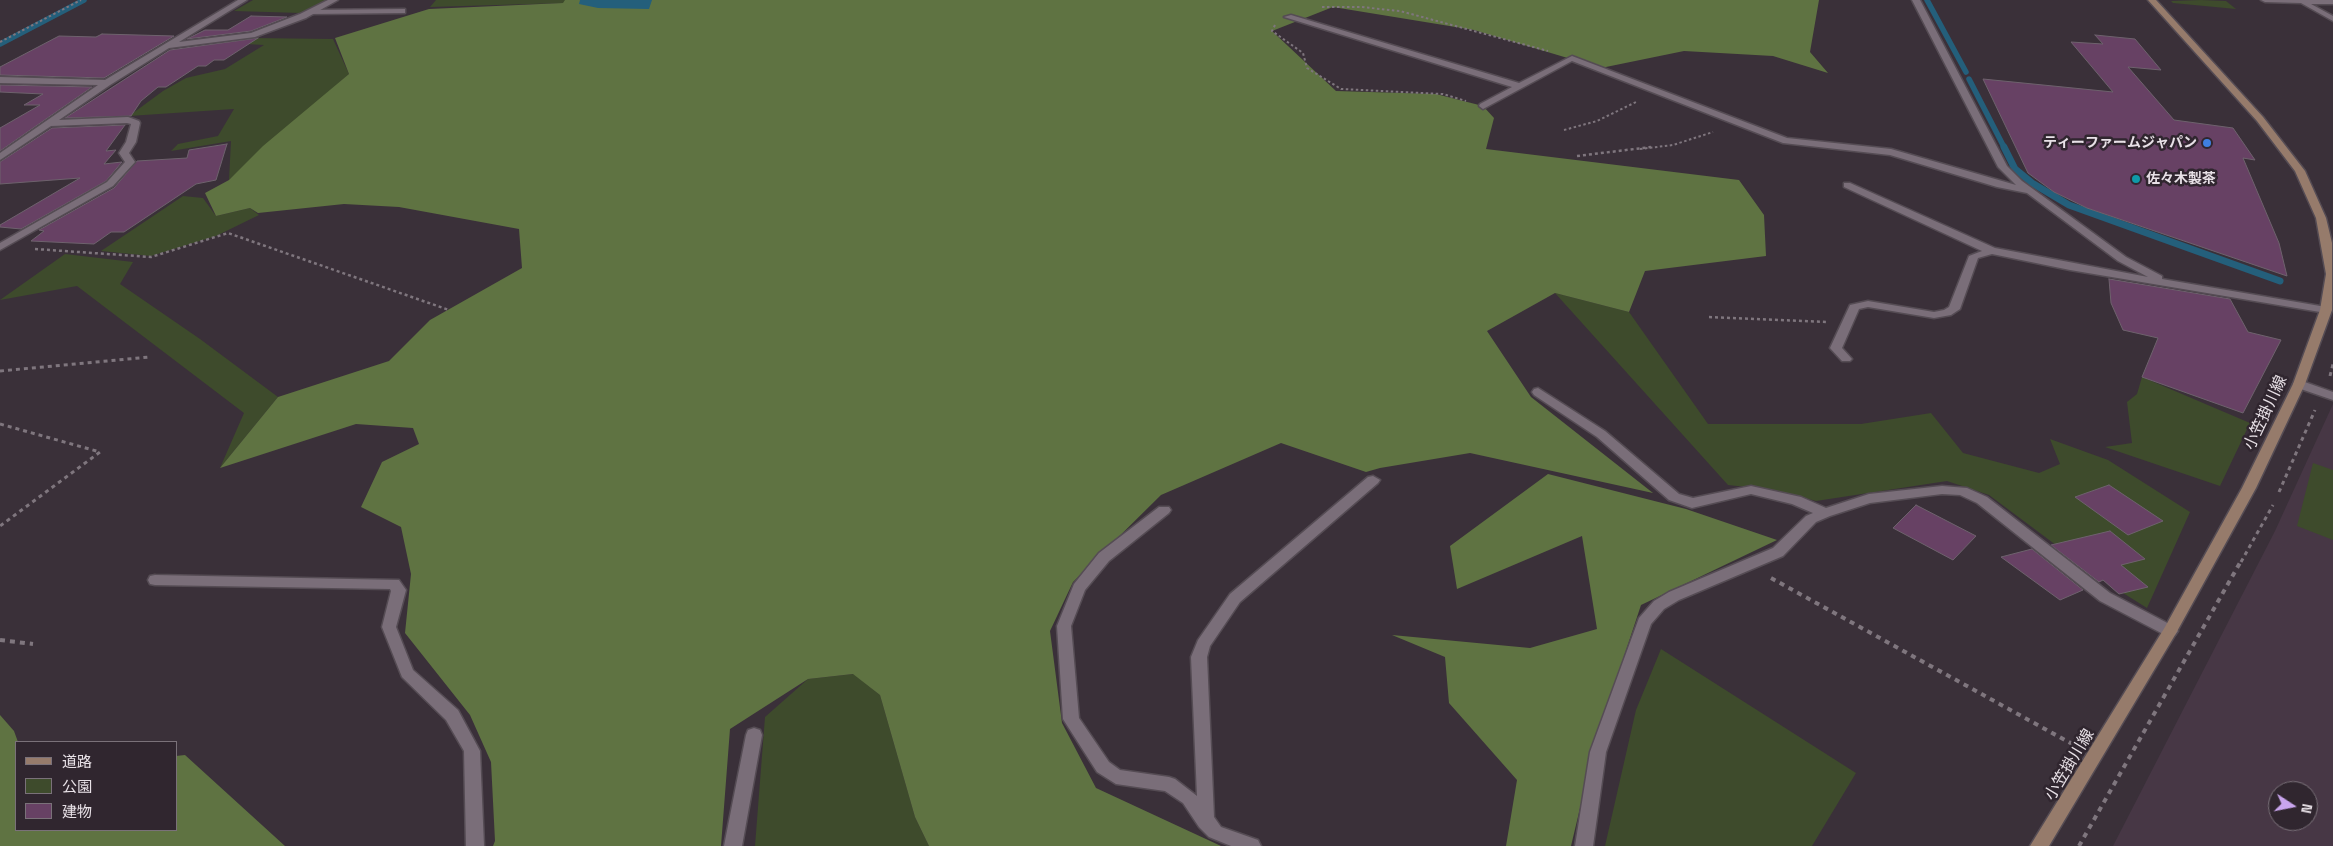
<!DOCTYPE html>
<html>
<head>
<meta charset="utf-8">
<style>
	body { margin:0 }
	#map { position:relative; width:2333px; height:846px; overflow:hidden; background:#3a3039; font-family:"Space Grotesk","Noto Sans JP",sans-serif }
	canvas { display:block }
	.legend { position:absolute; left:15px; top:741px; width:162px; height:90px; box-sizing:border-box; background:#30262f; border:1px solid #7a7179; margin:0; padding:6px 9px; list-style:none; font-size:15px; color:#e8e1e7 }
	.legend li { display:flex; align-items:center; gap:10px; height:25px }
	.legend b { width:25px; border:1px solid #7a7179 }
	.north { position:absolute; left:2268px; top:781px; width:50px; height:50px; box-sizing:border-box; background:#30262f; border:1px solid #7a7179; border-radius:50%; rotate:101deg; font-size:14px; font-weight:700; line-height:20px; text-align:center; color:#e8e1e7 }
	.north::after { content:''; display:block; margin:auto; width:18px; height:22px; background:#c9a5ee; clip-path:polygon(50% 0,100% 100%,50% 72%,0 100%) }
</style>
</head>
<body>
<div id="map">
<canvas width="2333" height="846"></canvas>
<ul class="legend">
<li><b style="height:6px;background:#967b6b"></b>道路</li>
<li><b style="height:14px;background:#3e4b2c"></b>公園</li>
<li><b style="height:14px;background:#674164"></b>建物</li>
</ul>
<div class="north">N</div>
</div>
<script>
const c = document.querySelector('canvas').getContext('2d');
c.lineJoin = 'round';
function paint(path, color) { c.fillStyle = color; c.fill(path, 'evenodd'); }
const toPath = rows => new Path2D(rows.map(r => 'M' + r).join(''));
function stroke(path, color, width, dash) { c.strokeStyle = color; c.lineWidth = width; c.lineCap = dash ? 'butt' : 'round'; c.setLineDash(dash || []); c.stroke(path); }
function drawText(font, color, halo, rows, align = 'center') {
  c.font = font + ' "Space Grotesk","Noto Sans JP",sans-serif'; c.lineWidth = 5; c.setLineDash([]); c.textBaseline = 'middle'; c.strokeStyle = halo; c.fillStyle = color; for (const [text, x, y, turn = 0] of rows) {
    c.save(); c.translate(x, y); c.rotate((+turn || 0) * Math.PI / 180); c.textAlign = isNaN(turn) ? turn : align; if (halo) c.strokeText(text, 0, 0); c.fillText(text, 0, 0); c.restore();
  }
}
const built = toPath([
	[2333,404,2333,846,2113,846,2275,531],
	[2278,791,2308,791,2308,821,2278,821]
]);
const green = toPath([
	[253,0,326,0,301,13,234,11],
	[436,0,568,0,565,3,430,7],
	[2201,0,2226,1,2236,9,2173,3,2171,1],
	[251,38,333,39,349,74,229,180,231,141,171,151,178,144,218,136,234,109,129,116,163,91,186,78,225,69,264,45,227,43,232,40],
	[183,196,203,198,216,216,250,208,259,215,216,236,151,256,101,251],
	[65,254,133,262,120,284,200,339,278,397,220,468,244,413,77,286,0,300],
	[1555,293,1629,312,1708,424,1861,424,1931,413,1963,453,2039,473,2060,464,2050,439,2108,460,2190,512,2147,608,2104,581,1989,495,1947,481,1816,501,1774,490,1728,485],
	[2142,377,2250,423,2220,486,2105,447,2132,443,2127,402,2137,394],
	[2313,463,2333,470,2333,540,2297,526],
	[1661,649,1856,773,1812,846,1605,846,1636,710],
	[854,674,880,695,915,817,929,846,755,846,765,717,808,679]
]);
const forest = toPath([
	[565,0,1819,0,1810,52,1828,73,1773,56,1684,51,1601,68,1474,30,1333,7,1272,31,1336,91,1436,94,1483,106,1494,118,1486,149,1739,180,1764,215,1766,256,1645,271,1629,312,1555,293,1487,331,1531,397,1653,493,1470,453,1380,468,1366,472,1281,443,1161,495,1073,582,1050,631,1062,723,1096,788,1221,846,929,846,915,817,880,695,853,674,808,679,730,729,721,846,493,846,495,841,491,762,470,715,405,633,411,574,401,527,361,507,382,462,419,444,413,428,356,424,220,468,278,397,389,361,430,320,522,268,519,229,399,207,344,204,258,213,250,208,216,216,205,193,229,180,263,146,349,74,335,38,429,9,563,3],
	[1548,474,1686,509,1777,540,1641,605,1596,741,1571,846,1506,846,1517,780,1449,703,1445,657,1392,635,1530,648,1597,629,1582,536,1457,589,1450,546],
	[0,715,14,731,18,742,16,830,176,830,176,756,185,755,285,846,0,846]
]);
const water = toPath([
	[580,0,652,0,649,9,598,8,579,4]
]);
const streamFar1 = toPath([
	[1927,0,1966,72],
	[0,44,84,0],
	[1969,79,2005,149]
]);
const stream = toPath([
	[2004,147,2015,169,2032,183,2069,205,2280,281]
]);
const building = toPath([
	[251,16,287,17,251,31,187,39,205,30,228,30,251,16],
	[102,34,174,36,104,78,0,75,0,67,59,36,96,37,102,34],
	[2095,35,2135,39,2161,70,2128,67,2174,120,2233,128,2255,160,2243,158,2279,243,2287,276,2087,208,2054,192,2028,173,1983,79,2113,92,2071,42,2103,44,2095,35],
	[258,38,224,60,214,60,206,66,198,66,166,87,158,87,141,101,131,116,65,118,170,50,258,38],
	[0,85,92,87,0,151,0,128,40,105,24,105,43,94,0,92,0,85],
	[125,125,106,151,116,150,104,164,122,162,106,181,21,229,0,227,0,225,80,178,0,184,0,162,52,128,125,125],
	[227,144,216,180,196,184,124,232,111,232,94,244,31,241,44,231,39,230,114,188,137,161,187,158,189,150,227,144],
	[2109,279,2230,299,2248,332,2281,340,2243,413,2142,377,2158,338,2123,330,2111,303,2109,279],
	[2109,485,2163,521,2128,535,2075,497,2109,485],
	[1916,505,1976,536,1953,560,1893,528,1916,505],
	[2110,531,2145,559,2121,565,2148,587,2119,594,2103,580,2099,582,2051,545,2110,531],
	[2032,549,2083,590,2060,600,2001,557,2032,549]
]);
const pathFar3 = toPath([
	[1322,7,1361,7,1400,11,1548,51],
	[1275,25,1272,31,1303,53,1307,68,1341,89,1443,94,1466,101],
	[0,42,81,0],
	[1564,130,1597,121,1636,102],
	[1640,149,1673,145,1713,132]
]);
const pathFar2 = toPath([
	[1577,156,1651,147],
	[35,249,151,257,228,233,449,310],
	[1709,317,1826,322]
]);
const pathFar1 = toPath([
	[0,371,149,357],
	[2330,376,2333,364],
	[0,424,100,452,0,526],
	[2279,492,2315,410],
	[2241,562,2273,505]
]);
const path = toPath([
	[1771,578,2074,745],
	[0,640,33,644],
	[2079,846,2241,561]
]);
const service = toPath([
	[402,9,405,9,405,13,310,14,306,12,310,10,402,9]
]);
const minor = toPath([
	[238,0,247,0,179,42,251,33,300,14,328,0,338,0,306,18,255,37,169,48,110,85,59,120,128,117,139,121,140,123,136,142,129,153,135,162,113,186,0,250,0,243,107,182,125,162,119,153,126,142,131,124,127,123,51,126,0,160,0,153,98,85,0,83,0,77,105,80,238,0],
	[1912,0,1920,0,2007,166,2022,181,2126,257,2162,276,2162,279,2326,307,2330,308,2332,310,2330,312,2326,313,2070,270,1992,254,1978,258,1960,309,1951,315,1934,318,1868,307,1859,309,1842,348,1852,359,1850,361,1842,361,1830,348,1850,305,1868,301,1934,312,1944,310,1949,307,1969,256,1982,251,1844,187,1844,183,1850,183,1995,248,2148,277,2118,261,2027,193,1997,187,1890,155,1783,143,1572,61,1483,109,1479,106,1480,104,1512,87,1284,17,1291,15,1519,83,1572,56,1787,138,1891,149,2016,185,1998,167,1912,0],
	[2261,0,2333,0,2333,4,2311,4,2333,16,2333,21,2301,3,2265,2,2261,0],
	[2299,380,2333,392,2333,400,2295,387,2293,384,2295,381,2299,380],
	[1538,388,1605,431,1679,494,1693,498,1751,486,1801,497,1826,508,1869,494,1942,486,1967,488,1987,497,2110,593,2175,627,2178,631,2175,635,2170,637,2165,635,2100,601,1977,503,1960,495,1942,494,1870,503,1830,516,1816,522,1783,556,1679,600,1664,609,1651,624,1606,752,1593,846,1575,846,1590,752,1639,618,1654,601,1669,592,1773,548,1806,516,1813,513,1792,504,1751,494,1692,508,1669,500,1597,437,1534,395,1532,392,1534,389,1538,388],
	[1373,476,1380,480,1378,483,1240,602,1210,646,1207,657,1214,817,1221,827,1258,840,1261,846,1231,846,1209,837,1199,827,1183,803,1165,791,1116,784,1097,772,1063,719,1057,626,1074,584,1099,553,1159,507,1169,507,1171,510,1169,513,1109,561,1085,590,1071,626,1079,718,1109,762,1120,770,1169,777,1175,779,1197,796,1191,657,1198,640,1230,594,1368,477,1373,476],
	[155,575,399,580,406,590,396,627,413,670,458,710,480,751,484,846,466,846,464,751,446,720,402,677,382,627,391,591,390,589,155,585,150,584,148,580,150,576,155,575],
	[754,728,760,730,762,735,742,846,724,846,746,735,748,730,754,728]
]);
const secondary = toPath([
	[2148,0,2156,0,2263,117,2305,171,2326,218,2332,243,2332,310,2305,384,2256,488,2175,635,2049,846,2030,846,2165,627,2242,488,2293,384,2320,310,2326,274,2316,218,2295,171,2257,121,2148,0]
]);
const markers = [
	[2207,143,5,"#3f7fe0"],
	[2136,179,5,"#0f9aa8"]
];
const farPoinames = [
	["ティーファームジャパン",2197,143],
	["佐々木製茶",2146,179,"left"]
];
const streetNames = [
	["小笠掛川線",2266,413,-65],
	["小笠掛川線",2070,765,-59]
];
paint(built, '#473745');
paint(green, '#3e4b2c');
paint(forest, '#5f7342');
paint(water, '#245f7b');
stroke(streamFar1, '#245f7b', 5.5);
stroke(stream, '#245f7b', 7);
paint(building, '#674164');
stroke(building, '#6e626d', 1);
stroke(service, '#554c54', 3);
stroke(minor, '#554c54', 3);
stroke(secondary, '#554c54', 3);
stroke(pathFar3, '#7f767e', 2, [2.5, 2.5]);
stroke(pathFar2, '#7f767e', 2.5, [3, 3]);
stroke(pathFar1, '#7f767e', 3, [4, 4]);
stroke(path, '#7f767e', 4, [5, 5]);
paint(service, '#7a6e79');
paint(minor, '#7a6e79');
paint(secondary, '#967b6b');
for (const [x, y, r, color] of markers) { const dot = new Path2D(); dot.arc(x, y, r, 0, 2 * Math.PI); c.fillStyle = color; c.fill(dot); stroke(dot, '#30262f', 2); }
drawText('bold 14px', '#e8e1e7', '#30262f', farPoinames, 'right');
drawText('16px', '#e8e1e7', '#30262f', streetNames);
</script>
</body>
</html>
